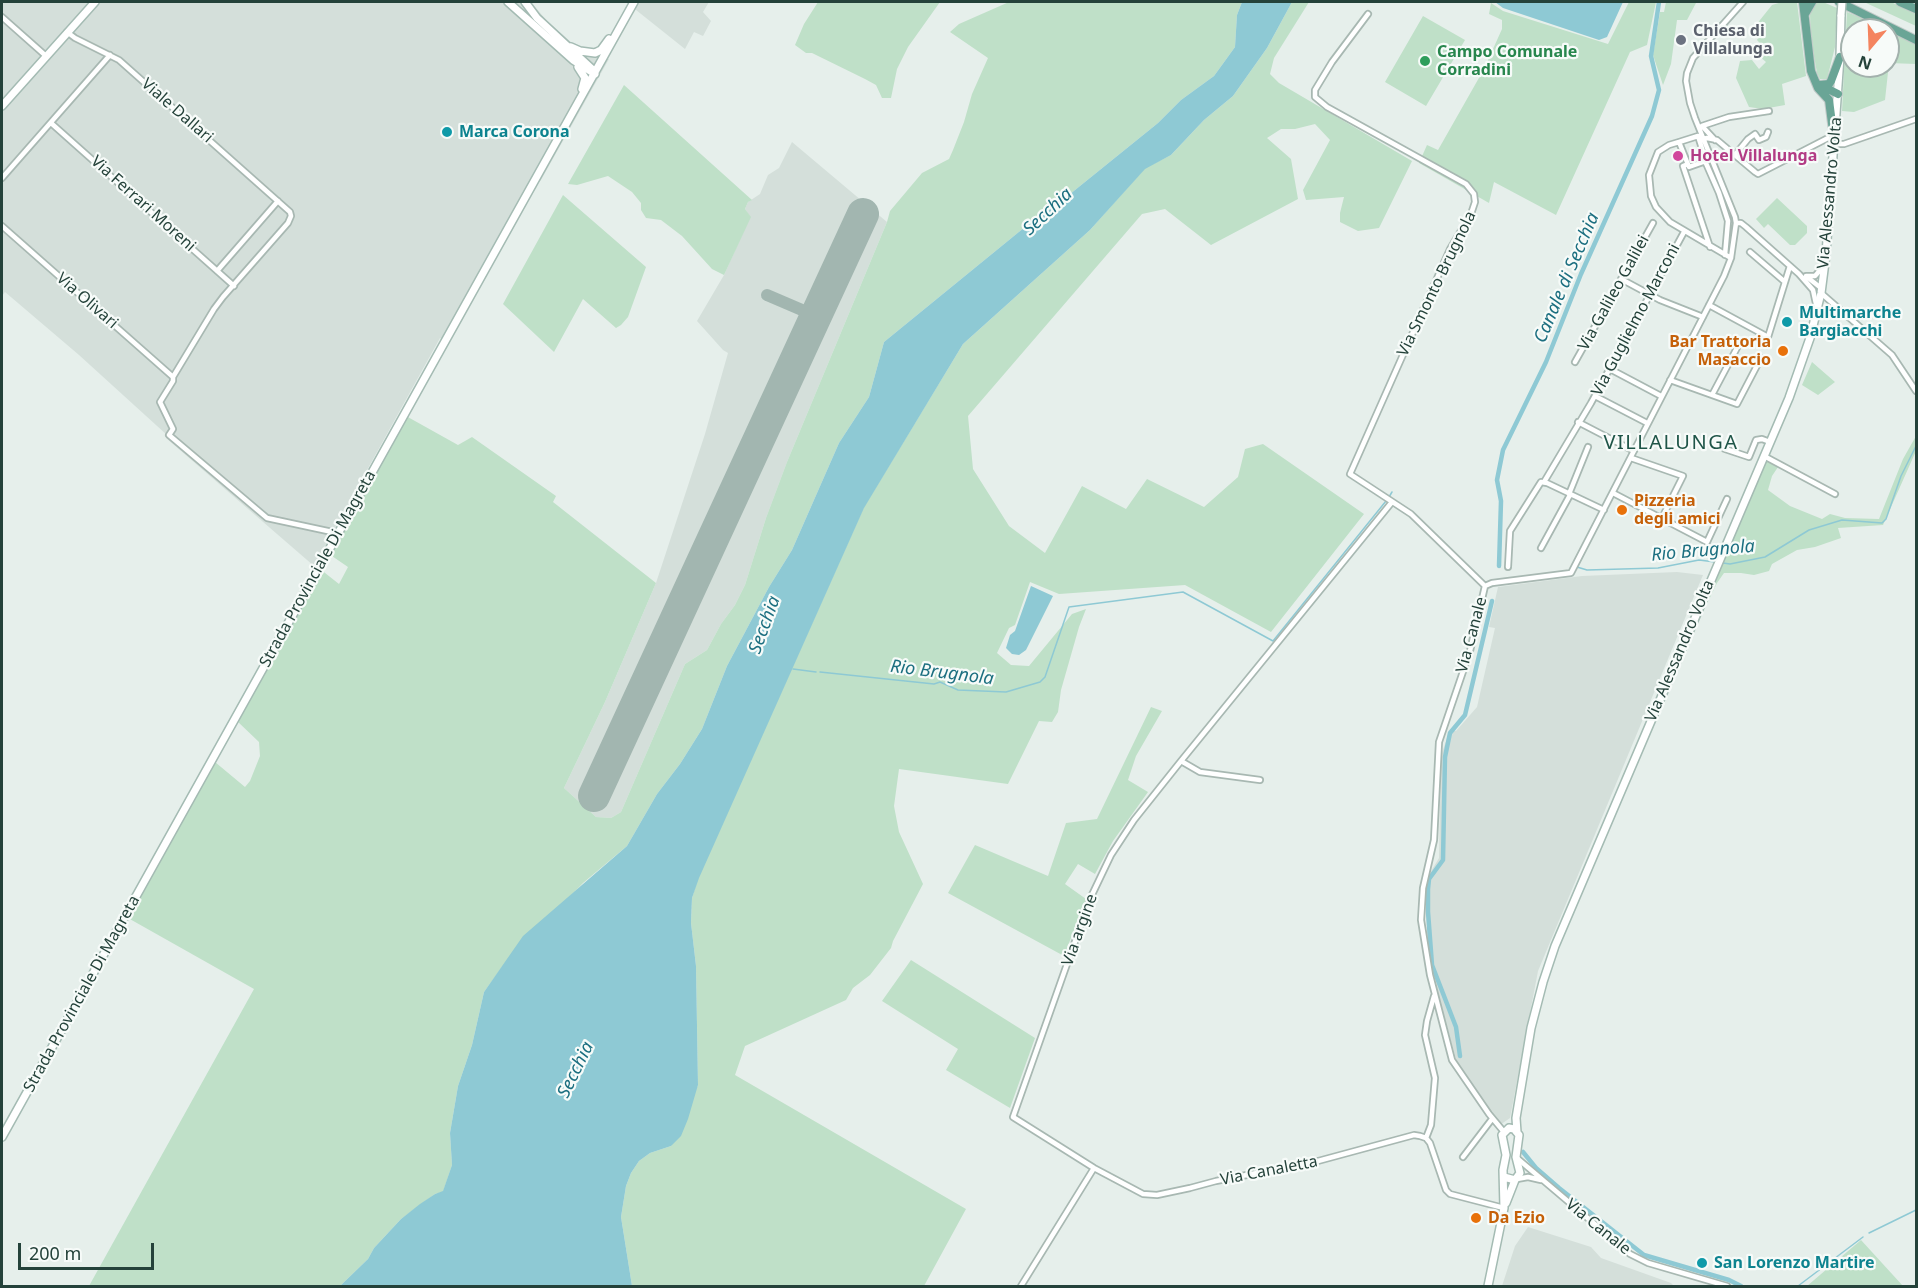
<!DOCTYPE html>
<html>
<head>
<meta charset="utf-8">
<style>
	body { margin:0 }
	#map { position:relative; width:1918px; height:1288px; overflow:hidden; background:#e6efeb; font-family:"Noto Sans",sans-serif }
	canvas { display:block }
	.frame { position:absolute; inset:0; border:3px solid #24423a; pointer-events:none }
	.north { position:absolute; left:1840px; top:18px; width:60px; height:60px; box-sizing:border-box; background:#f7fbf9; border:2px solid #a3b1ad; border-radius:50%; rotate:199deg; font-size:16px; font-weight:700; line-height:24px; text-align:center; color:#24423a }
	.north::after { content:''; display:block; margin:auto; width:21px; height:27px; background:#f4845f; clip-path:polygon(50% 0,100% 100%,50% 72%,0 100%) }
	.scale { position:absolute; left:18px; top:1243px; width:136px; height:27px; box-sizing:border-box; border:3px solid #24423a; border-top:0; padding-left:8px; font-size:18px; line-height:21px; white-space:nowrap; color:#24423a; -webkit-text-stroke:4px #f7fbf9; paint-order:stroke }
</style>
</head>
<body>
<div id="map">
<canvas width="1918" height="1288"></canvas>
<div class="frame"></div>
<div class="north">N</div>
<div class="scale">200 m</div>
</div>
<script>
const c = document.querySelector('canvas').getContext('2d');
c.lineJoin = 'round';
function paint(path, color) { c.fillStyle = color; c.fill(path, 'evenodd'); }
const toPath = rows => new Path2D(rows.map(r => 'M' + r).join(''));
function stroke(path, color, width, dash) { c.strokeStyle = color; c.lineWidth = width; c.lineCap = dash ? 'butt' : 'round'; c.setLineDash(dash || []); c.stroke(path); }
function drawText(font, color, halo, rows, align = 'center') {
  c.font = font + ' "Noto Sans",sans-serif'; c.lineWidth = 4.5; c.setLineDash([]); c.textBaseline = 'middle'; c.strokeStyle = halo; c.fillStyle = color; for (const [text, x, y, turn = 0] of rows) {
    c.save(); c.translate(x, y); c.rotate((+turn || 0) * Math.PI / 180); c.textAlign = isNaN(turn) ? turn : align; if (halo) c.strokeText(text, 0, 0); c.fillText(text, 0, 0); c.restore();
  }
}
const built = toPath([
	[2,2,531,2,547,21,571,42,609,59,541,180,535,186,447,343,440,338,314,566,166,438,167,435,79,355,5,292,2,296],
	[626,2,709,2,703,12,711,21,703,36,694,32,685,49],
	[792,142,887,222,787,462,766,518,745,585,735,605,721,624,707,650,685,664,621,812,611,818,596,817,564,788,605,702,656,583,705,434,728,353,723,350,697,321,724,275,750,217,745,209,748,202,760,194,768,175,779,168],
	[1677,572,1703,575,1538,971,1510,1118,1500,1125,1457,1063,1430,964,1427,934,1426,891,1427,878,1439,858,1441,756,1450,729,1456,731,1477,707,1495,628,1489,627,1498,587,1582,576],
	[1528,1227,1591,1247,1601,1258,1671,1283,1674,1286,1502,1286,1515,1246]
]);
const green = toPath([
	[818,2,940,2,908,47,897,69,891,98,882,98,876,85,865,79,812,53,806,53,795,45,804,24],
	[1009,2,1242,2,1237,15,1235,47,1214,76,1181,100,1158,123,1054,207,1036,218,884,342,869,397,839,443,792,550,769,587,727,666,702,729,680,764,657,794,627,846,583,883,502,967,484,992,472,1045,458,1086,450,1133,452,1165,443,1192,435,1194,401,1219,374,1248,368,1259,340,1286,89,1286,254,989,128,918,215,762,245,787,250,781,260,756,259,742,237,721,320,569,339,584,348,567,329,554,406,416,458,445,472,437,556,496,553,502,656,583,605,702,564,788,596,817,611,818,621,812,685,664,707,650,721,624,735,605,745,585,766,518,787,462,887,222,890,211,922,173,949,159,953,150,964,122,972,94,988,58,950,32,959,24],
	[1292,2,1309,2,1274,58,1270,74,1279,83,1412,161,1379,228,1358,231,1340,222,1340,213,1344,197,1306,200,1303,190,1330,140,1315,124,1295,129,1281,129,1267,138,1291,159,1298,199,1211,245,1165,209,1142,214,968,416,973,469,1009,526,1045,553,1082,486,1126,509,1147,479,1204,507,1238,477,1245,449,1263,444,1364,514,1271,632,1185,585,1059,594,1030,582,1015,625,1009,628,997,653,1011,665,1029,666,1072,614,1086,609,1079,627,1061,690,1058,712,1052,722,1039,721,1008,784,899,769,894,806,899,832,923,884,893,941,891,948,870,975,853,988,846,1000,745,1046,735,1075,966,1209,924,1286,632,1286,621,1217,626,1186,631,1173,639,1161,650,1153,671,1146,698,1085,696,966,691,923,692,898,698,878,864,507,963,344,1090,230,1145,168,1171,155,1204,120,1233,96,1267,48],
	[1629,2,1656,2,1647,45,1630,52,1556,215,1494,182,1489,203,1419,163,1427,145,1438,150,1442,143,1484,69,1502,29,1502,20,1489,14,1491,3,1503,11,1608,44],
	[1666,2,1696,3,1687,20,1677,20,1671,64,1663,85,1653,55,1660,12,1664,12],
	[1782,2,1797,2,1806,76,1782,84,1785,105,1763,109,1749,107,1736,78,1740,61,1752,60,1759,69,1766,62,1759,56,1767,51,1757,40,1761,31,1756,25,1772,5],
	[1818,2,1823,2,1837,8,1835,47,1827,79,1820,79,1817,73,1811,39,1810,15,1812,5],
	[1864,2,1891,2,1916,14,1916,26],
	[1847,12,1894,32,1916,44,1916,64,1889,63,1885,100,1854,112,1842,111],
	[1852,30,1888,30,1888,66,1852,66],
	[1423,16,1465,40,1426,106,1385,82],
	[624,85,752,200,748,202,745,209,751,217,724,275,712,269,682,236,661,220,646,218,641,210,641,203,632,192,608,176,577,185,568,184],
	[563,195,646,267,628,317,621,325,616,328,583,299,554,352,503,304],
	[1777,198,1807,226,1807,233,1795,245,1790,245,1768,224,1764,228,1756,219],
	[1812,362,1835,382,1818,395,1802,385],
	[1916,436,1916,451,1883,525,1838,528,1841,538,1815,547,1797,550,1772,564,1769,571,1754,575,1741,573,1724,573,1717,583,1690,639,1766,461,1778,467,1772,476,1768,490,1790,506,1822,519,1830,514,1845,518,1879,519,1903,459],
	[1151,707,1162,711,1136,756,1128,780,1148,792,1113,841,1095,874,1078,864,1065,884,1086,899,1064,956,948,893,975,845,1048,876,1066,823,1097,819],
	[911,960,1035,1038,1010,1108,946,1070,958,1049,882,1001],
	[1861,1240,1903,1286,1807,1286]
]);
const water = toPath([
	[1242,2,1292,2,1267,48,1233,96,1204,120,1171,155,1145,169,1090,230,963,344,864,508,699,878,692,898,691,923,696,966,698,1085,688,1119,681,1136,671,1146,650,1153,639,1161,631,1173,626,1186,621,1217,632,1286,340,1286,368,1259,374,1248,401,1219,420,1204,435,1194,443,1191,452,1165,450,1133,458,1086,472,1045,484,992,523,936,627,846,657,794,680,764,702,729,727,666,769,587,792,550,839,443,869,397,884,342,1036,218,1054,207,1158,123,1181,100,1214,76,1235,47,1237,15],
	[1495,2,1623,2,1607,37,1599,40,1503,8],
	[1031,586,1053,596,1026,650,1019,655,1012,654,1006,648,1010,635,1015,631]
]);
const stream = toPath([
	[1389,497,1392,492],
	[1723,563,1730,564,1765,557,1809,530,1842,520,1882,523,1886,519,1901,476,1916,446],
	[1577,567,1587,570,1658,568,1699,560,1715,562],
	[793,669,816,672],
	[820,672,934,684,940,682,958,690,1006,692,1040,682,1045,677,1069,607,1183,592,1273,641,1386,501],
	[1869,1233,1916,1210],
	[1798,1286,1863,1237]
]);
const canal = toPath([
	[1499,566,1501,501,1497,480,1503,450,1546,362,1581,274,1652,116,1659,90,1651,56,1659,2],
	[1460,1056,1456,1027,1432,965,1428,912,1428,889,1429,879,1443,860,1445,757,1450,733,1465,715,1492,601],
	[1523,1152,1536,1168,1559,1188,1644,1255,1729,1280,1741,1286]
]);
const taxiway = toPath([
	[767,295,816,316]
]);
const runway = toPath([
	[594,796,863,214]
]);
const street = toPath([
	[1368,14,1332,62,1315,90,1315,97,1327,107,1466,184,1474,194,1475,202,1471,214,1450,249,1350,474,1411,514,1485,586],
	[2,17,46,56],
	[67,32,75,38,119,60,290,212,291,216,288,223,223,297,214,309,173,377,173,381,160,402,173,429,169,435,267,518,337,533],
	[51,123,234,286],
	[1698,136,1706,161,1689,167,1679,142,1698,136],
	[1704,139,1707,138,1717,140,1755,172,1758,174,1828,138,1834,139],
	[1715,140,1702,126,1729,117,1769,111],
	[1679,142,1669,145,1658,152,1649,175,1651,196,1656,207,1670,222,1731,258],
	[1834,144,1844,144,1916,119],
	[1735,155,1748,139,1755,134,1759,140,1766,137,1768,132],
	[1705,161,1719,193,1728,221,1725,255],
	[1688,164,1683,166,1710,247],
	[2,178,110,55],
	[1736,223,1741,223,1746,227,1799,274,1813,290,1816,304],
	[2,226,173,377],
	[1750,252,1785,282],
	[217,271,278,201],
	[1806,276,1815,276,1822,268],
	[1807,277,1821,288],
	[1621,279,1660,300,1703,317],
	[1821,293,1892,355,1916,391],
	[1709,305,1768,337,1790,266],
	[1575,362,1653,223],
	[1610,369,1661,396],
	[1670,380,1737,404,1761,358],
	[1712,395,1738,346],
	[1595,396,1647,423],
	[1578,422,1634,451],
	[1725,449,1749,457,1756,440,1762,439,1770,442],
	[1764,456,1835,494],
	[1631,458,1683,476,1662,518],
	[1544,482,1591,403,1684,232],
	[1613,493,1707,542,1727,499],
	[1569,494,1588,447],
	[1392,502,1181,761,1134,820,1111,855,1090,899,1013,1117,1094,1168,1143,1194,1157,1195,1190,1188,1216,1181,1318,1161,1414,1135,1420,1136,1426,1138,1430,1143,1446,1190,1450,1194,1504,1208],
	[1541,548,1570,495],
	[1508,567,1510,531,1541,482,1547,483,1604,510],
	[1485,586,1492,583,1571,573,1724,276,1731,258,1736,223,1735,217,1695,118,1690,103,1686,81,1687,73,1693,58,1743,2],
	[1485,586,1470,651,1439,742,1434,840,1423,888,1421,920,1430,975,1452,1060,1489,1114,1504,1132],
	[1181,761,1200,772,1260,780],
	[1426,1138,1431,1125,1435,1078,1425,1035,1427,1021,1434,996],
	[1463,1157,1492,1119],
	[1518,1159,1630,1254,1648,1263,1727,1286],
	[1517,1179,1528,1177,1541,1180],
	[1021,1286,1094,1168]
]);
const secondary = toPath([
	[508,2,573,60,595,74],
	[525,2,537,18,592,69],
	[571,47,580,51,595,53,601,50,609,39],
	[578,67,585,78,582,89],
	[2,106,95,2],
	[1517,1132,1516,1118,1531,1028,1543,982,1555,946,1789,398,1810,338,1821,293,1826,254,1840,57,1841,15],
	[2,1137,634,2],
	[1506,1203,1515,1180],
	[1488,1286,1504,1208,1503,1170,1506,1155,1502,1135,1509,1128,1514,1129,1519,1135,1516,1157,1520,1173,1515,1180,1504,1177]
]);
const primary = toPath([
	[1803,2,1811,71,1818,88,1829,100,1834,139],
	[1839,2,1916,40],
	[1900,2,1916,9],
	[1805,14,1812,2],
	[1820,85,1829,84,1831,81,1840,57],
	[1820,85,1838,94]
]);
const secondaryBridge = toPath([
	[1841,15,1842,2]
]);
const markers = [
	[1681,40,6,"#6b7280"],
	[1425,61,6,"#2e9e5b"],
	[447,132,6,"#0f9aa8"],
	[1678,156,6,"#d1479c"],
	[1787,322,6,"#0f9aa8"],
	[1783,351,6,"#e8710a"],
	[1622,510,6,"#e8710a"],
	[1476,1218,6,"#e8710a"],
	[1702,1263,6,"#0f9aa8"]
];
const worshipNames = [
	["Chiesa di",1693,31],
	["Villalunga",1693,49]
];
const leisureNames = [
	["Campo Comunale",1437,52],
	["Corradini",1437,70]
];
const streetNames = [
	["Viale Dallari",177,111,41],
	["Via Alessandro Volta",1830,193,-85],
	["Via Ferrari Moreni",143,204,42],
	["Via Smonto Brugnola",1437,284,-64],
	["Via Galileo Galilei",1614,293,-61],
	["Via Olivari",87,301,41],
	["Via Guglielmo Marconi",1636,320,-62],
	["Strada Provinciale Di Magreta",318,569,-61],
	["Via Canale",1472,635,-75],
	["Via Alessandro Volta",1680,651,-67],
	["Via argine",1080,930,-70],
	["Strada Provinciale Di Magreta",82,994,-61],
	["Via Canaletta",1269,1171,-11],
	["Via Canale",1598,1227,39]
];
const cultureNames = [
	["Marca Corona",459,132],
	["Multimarche",1799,313],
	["Bargiacchi",1799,331],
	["San Lorenzo Martire",1714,1263]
];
const hotelNames = [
	["Hotel Villalunga",1690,156]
];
const foodNames = [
	["Bar Trattoria",1771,342,"right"],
	["Masaccio",1771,360,"right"],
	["Pizzeria",1634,501],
	["degli amici",1634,519],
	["Da Ezio",1488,1218]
];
const waterNames = [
	["Secchia",1048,212,-43],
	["Canale di Secchia",1567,278,-67],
	["Rio Brugnola",1703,551,-5],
	["Secchia",765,625,-70],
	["Rio Brugnola",942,673,7],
	["Secchia",576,1070,-64]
];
const quarterNames = [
	["VILLALUNGA",1671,443]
];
paint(built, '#d4dfda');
paint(green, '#bfe0c8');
paint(water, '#8ec9d4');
stroke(stream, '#8ec9d4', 1.5);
stroke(canal, '#8ec9d4', 4.5);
stroke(taxiway, '#a2b6b0', 12);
stroke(runway, '#a2b6b0', 32);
stroke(street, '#a8b8b2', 8);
stroke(secondary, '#a4bbb3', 10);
stroke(primary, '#c2cac8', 10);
stroke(street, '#fff', 4.5);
stroke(secondary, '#fff', 7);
stroke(primary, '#6aa596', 8);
stroke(secondaryBridge, '#a4bbb3', 10, []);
stroke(secondaryBridge, '#fff', 7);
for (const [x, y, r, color] of markers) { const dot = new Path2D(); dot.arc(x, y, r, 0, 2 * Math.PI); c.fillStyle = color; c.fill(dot); stroke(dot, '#f7fbf9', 2); }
drawText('bold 16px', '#5b616d', '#f7fbf9', worshipNames, 'left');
drawText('bold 16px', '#27864d', '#f7fbf9', leisureNames, 'left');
drawText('16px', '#24423a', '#f7fbf9', streetNames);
drawText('bold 16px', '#0d838f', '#f7fbf9', cultureNames, 'left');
drawText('bold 16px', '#b23c85', '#f7fbf9', hotelNames, 'left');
drawText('bold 16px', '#c56008', '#f7fbf9', foodNames, 'left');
drawText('italic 18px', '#1c6f80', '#f7fbf9', waterNames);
c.letterSpacing = '1.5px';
drawText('20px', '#1f5548', '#f7fbf9', quarterNames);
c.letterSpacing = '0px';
</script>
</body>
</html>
